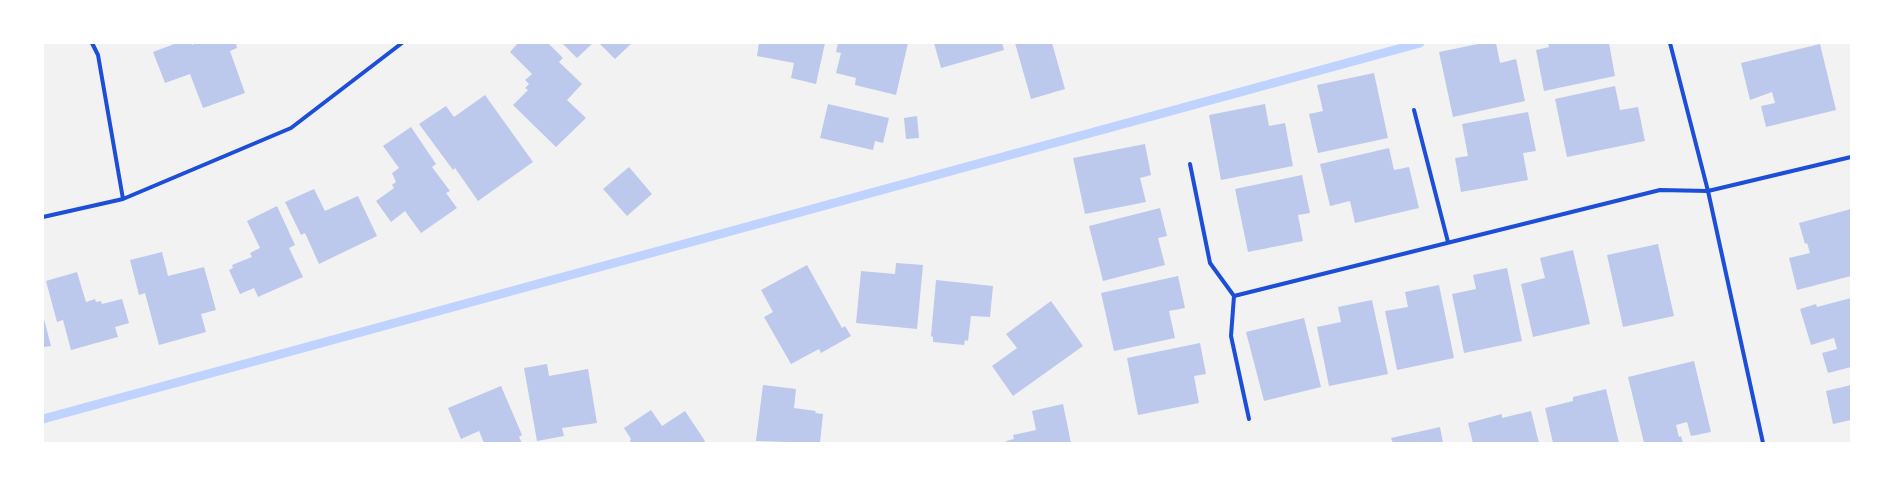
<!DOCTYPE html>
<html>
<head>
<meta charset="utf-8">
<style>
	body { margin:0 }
	#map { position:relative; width:1894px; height:486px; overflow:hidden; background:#f2f2f2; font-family:"Nunito Sans",sans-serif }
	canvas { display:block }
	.frame { position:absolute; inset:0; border:44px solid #fff; pointer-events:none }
</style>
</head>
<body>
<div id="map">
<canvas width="1894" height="486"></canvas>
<div class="frame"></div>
</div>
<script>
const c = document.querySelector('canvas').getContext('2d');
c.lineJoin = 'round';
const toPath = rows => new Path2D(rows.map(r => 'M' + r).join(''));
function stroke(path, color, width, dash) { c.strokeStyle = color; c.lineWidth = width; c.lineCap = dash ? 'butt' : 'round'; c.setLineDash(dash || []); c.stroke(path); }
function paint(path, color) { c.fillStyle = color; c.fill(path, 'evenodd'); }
const stream = toPath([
	[43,419,1420,43]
]);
const building = toPath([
	[177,43,191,43,192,45,196,43,236,43,237,48,230,51,245,93,203,108,190,74,165,83,153,52],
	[518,43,548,43,563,58,559,62,582,84,567,100,586,118,556,147,513,105,528,90,525,88,529,84,525,80,532,74,510,52],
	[562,43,593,43,577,58],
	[599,43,632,43,615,59],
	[759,43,825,43,816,84,791,78,794,63,757,56],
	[838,43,908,43,896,95,855,85,856,78,836,73,841,53,836,52],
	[934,43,1002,43,1004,50,941,68],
	[1015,43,1052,43,1065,89,1031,99],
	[1483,43,1496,43,1500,63,1516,59,1525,101,1453,117,1439,52],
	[1548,43,1609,43,1615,76,1544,91,1536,50,1549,47],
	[1820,44,1836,110,1766,127,1761,106,1775,103,1772,92,1750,100,1741,63],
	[1374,73,1388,138,1318,153,1309,114,1323,111,1317,85],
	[1615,86,1620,110,1638,107,1645,141,1567,157,1555,99],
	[485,95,533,162,478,201,455,168,453,170,419,124,446,106,454,117],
	[828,104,889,118,883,143,875,141,873,150,820,138],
	[1265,104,1269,126,1285,123,1293,166,1221,180,1209,115],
	[1528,112,1536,151,1523,153,1528,180,1461,192,1455,158,1468,156,1462,124],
	[917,116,919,138,906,139,904,118],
	[411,127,436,164,432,167,450,191,446,193,457,208,421,233,405,211,391,222,376,201,394,188,392,185,396,182,392,173,399,168,383,146],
	[1145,144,1151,175,1140,178,1146,202,1085,214,1073,158],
	[1389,148,1394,170,1409,167,1419,208,1355,223,1350,201,1330,206,1320,164],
	[629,167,652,194,627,216,603,189],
	[1302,175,1310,213,1298,215,1303,241,1248,252,1235,189],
	[314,189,325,211,358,196,377,236,319,264,305,233,301,235,285,202],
	[277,206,295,245,289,248,303,277,258,297,254,288,240,294,229,270,233,268,232,265,252,257,250,253,260,248,247,221],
	[1160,208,1167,236,1158,238,1165,265,1103,281,1089,226],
	[1851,209,1851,276,1797,290,1789,258,1810,253,1807,243,1805,244,1799,223],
	[1658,244,1674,316,1623,327,1607,255],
	[1573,250,1590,324,1533,337,1521,284,1545,278,1540,258],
	[162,252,168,276,204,267,216,310,201,314,206,332,159,345,145,293,139,295,130,260],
	[896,263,923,265,917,329,856,323,861,271,895,274],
	[807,265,842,328,845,326,851,336,821,353,819,349,791,364,764,317,773,312,761,290],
	[1507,268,1522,341,1464,353,1452,294,1476,289,1473,275],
	[77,272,86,302,95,299,96,302,101,301,102,304,122,299,129,323,115,327,118,337,71,350,63,320,57,322,46,281],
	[1178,276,1185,308,1169,311,1175,338,1114,351,1101,293],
	[936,280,993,286,990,317,971,316,968,341,965,340,964,345,933,342,933,337,931,336],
	[1439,285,1454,358,1397,370,1385,311,1408,307,1405,292],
	[1851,298,1851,367,1828,373,1822,353,1837,349,1834,338,1811,345,1800,309,1816,304,1817,307],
	[1372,300,1388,374,1329,386,1317,327,1341,322,1338,307],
	[1051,301,1083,346,1013,396,992,366,1017,348,1006,334],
	[43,315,51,346,43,347],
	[1304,318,1321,387,1264,401,1246,332],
	[1200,343,1206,374,1194,376,1199,403,1138,415,1127,358],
	[1694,361,1711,432,1691,436,1687,422,1676,425,1679,437,1681,436,1683,443,1644,443,1628,377],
	[547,364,549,376,588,369,597,423,562,428,564,436,537,441,524,368],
	[763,385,796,389,794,408,816,411,815,413,823,414,820,443,756,441],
	[1851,385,1851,420,1833,424,1826,391],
	[501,386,522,435,519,437,522,443,484,443,479,431,461,439,448,408],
	[1606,389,1619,443,1553,443,1545,408,1573,401,1573,397],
	[1063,404,1071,443,1007,443,1006,441,1014,439,1013,435,1036,430,1032,411],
	[651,410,662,426,685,411,705,441,703,443,631,443,630,441,631,439,624,428],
	[1531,411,1539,443,1473,443,1468,423,1502,414,1502,418],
	[1440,427,1443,443,1393,443,1391,438]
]);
const minor = toPath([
	[92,43,98,55,123,199],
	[1670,43,1708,191,1763,443],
	[1414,110,1448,242],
	[1190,164,1210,263,1234,296,1231,336,1249,419],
	[43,217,123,199,291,128,402,43],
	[1234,296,1660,190,1708,191,1851,157]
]);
stroke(stream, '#bfd3fe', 9);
paint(building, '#bdc9ec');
stroke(minor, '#1d4ed8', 4);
</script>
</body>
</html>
